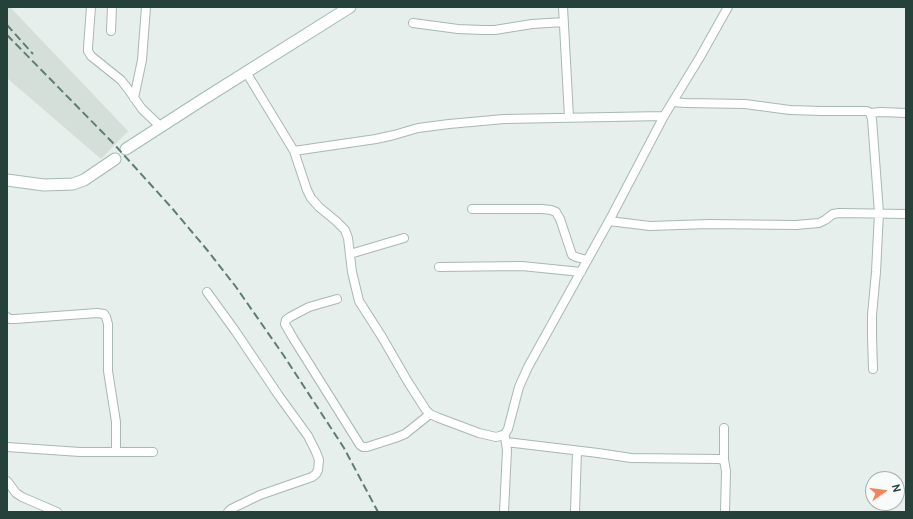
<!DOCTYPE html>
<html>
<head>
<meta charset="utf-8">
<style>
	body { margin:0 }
	#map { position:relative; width:913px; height:519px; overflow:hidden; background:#e6efeb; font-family:Overpass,sans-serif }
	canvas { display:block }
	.frame { position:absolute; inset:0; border:8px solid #24423a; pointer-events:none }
	.north { position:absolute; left:865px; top:471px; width:40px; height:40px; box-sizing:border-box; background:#f7fbf9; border:1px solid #a3b1ad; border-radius:50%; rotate:76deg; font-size:11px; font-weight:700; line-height:16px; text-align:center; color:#24423a }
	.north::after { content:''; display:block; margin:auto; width:14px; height:18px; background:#f4845f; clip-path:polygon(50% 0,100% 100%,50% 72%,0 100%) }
</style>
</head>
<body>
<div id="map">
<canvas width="913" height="519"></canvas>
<div class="frame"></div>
<div class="north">N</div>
</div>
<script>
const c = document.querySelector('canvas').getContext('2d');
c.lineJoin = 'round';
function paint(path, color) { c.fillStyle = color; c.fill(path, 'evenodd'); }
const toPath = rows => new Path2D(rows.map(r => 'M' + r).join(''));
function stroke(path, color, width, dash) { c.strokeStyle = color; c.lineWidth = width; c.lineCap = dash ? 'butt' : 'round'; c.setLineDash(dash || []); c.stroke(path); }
const built = toPath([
	[7,7,10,7,128,131,101,159,7,78]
]);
const street = toPath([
	[91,7,88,47,88,51,91,56,121,80,128,89,142,109,161,127],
	[563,7,569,117],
	[413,23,458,29,483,30,495,30,532,24,564,22],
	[111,31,112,7],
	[246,72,294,151,307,190,311,198,319,207,336,221,345,230,348,238,352,272,359,301,382,337,408,382,426,410,430,414,439,418,479,433,496,437,500,436,505,434,508,429,519,387,528,367,609,221,664,116,700,57,728,7],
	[134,98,142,60,146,7],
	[673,102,685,103,745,104,790,110,822,111,867,111,870,113,872,119,879,213,876,272,872,315,872,337,873,369],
	[870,113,881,112,906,113],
	[294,151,376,139,394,135,418,128,449,124,504,119,664,116],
	[472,209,542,209,551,210,556,212,560,219,572,255,576,257,587,260],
	[609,221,650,226,709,224,796,225,819,223,825,220,833,214,839,213,906,214],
	[350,254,404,238],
	[439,267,522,266,581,272],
	[207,292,236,332,279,396,308,436,316,452,319,460,318,470,316,474,312,477,260,495,231,509,228,512],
	[337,299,309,307,290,317,286,320,285,324,293,338,360,445,363,447,367,447,395,438,405,434,430,414],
	[7,317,10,319,15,319,97,313,104,314,106,317,108,324,108,371,116,422,116,452],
	[506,442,598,453,631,458,719,459,724,460,726,471,725,512],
	[7,447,80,452,153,452],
	[724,460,724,428],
	[7,481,16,493,22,497,57,512],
	[504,512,507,450,505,437],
	[575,512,577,451]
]);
const secondary = toPath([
	[126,149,202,100,350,7],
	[7,180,44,185,73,184,84,180,115,159]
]);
const rail = toPath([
	[7,25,33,54],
	[7,35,113,143,171,207,208,251,236,287,284,356,344,448,378,512]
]);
paint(built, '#d4dfda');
stroke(street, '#a8b8b2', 10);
stroke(secondary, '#a4bbb3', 13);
stroke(street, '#fff', 8);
stroke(secondary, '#fff', 11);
stroke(rail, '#5f7d75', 2, [8, 4]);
</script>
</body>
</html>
